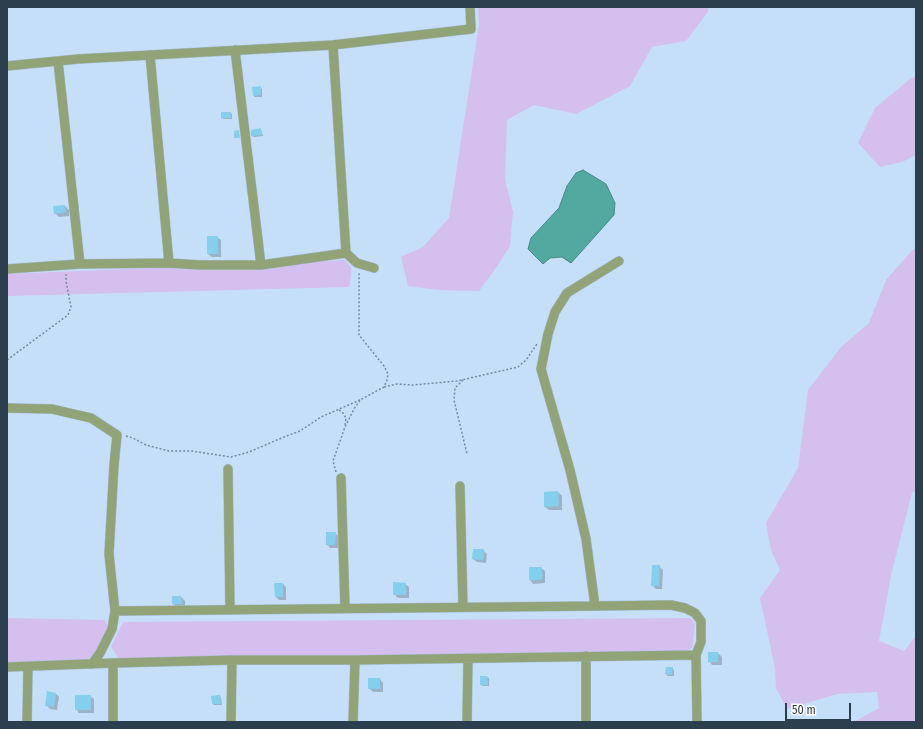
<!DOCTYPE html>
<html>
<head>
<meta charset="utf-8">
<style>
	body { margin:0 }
	#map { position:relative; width:923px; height:729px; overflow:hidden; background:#c5dff8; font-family:"Fira Sans Condensed",sans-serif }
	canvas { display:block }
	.frame { position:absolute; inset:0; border:8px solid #2c3f4f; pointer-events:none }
	.scale { position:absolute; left:785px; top:703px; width:66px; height:18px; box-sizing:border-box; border:2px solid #2c3f4f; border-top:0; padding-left:5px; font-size:12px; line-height:14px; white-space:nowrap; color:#2c3f4f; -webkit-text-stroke:3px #fdfdfd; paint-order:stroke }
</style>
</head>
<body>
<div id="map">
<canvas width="923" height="729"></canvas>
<div class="frame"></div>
<div class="scale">50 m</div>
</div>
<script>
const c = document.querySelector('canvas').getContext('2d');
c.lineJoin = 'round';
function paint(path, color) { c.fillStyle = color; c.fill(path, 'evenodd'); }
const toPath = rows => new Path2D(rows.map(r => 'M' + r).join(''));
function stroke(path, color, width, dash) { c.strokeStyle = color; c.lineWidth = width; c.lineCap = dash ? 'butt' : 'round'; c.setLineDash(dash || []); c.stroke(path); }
const green = toPath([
	[478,7,708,7,708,12,686,41,652,47,630,86,576,114,534,105,507,120,505,179,513,212,510,246,496,268,479,291,439,290,408,286,401,257,423,247,449,218,479,25],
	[916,76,916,155,902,162,880,167,858,143,875,108,910,79],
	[916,246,916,490,912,493,892,571,879,641,904,651,916,636,916,722,854,722,879,708,877,692,837,694,787,709,776,688,775,668,760,598,780,570,771,550,766,523,798,468,808,390,841,347,869,323,886,280],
	[345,260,351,267,351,276,349,287,7,296,7,274],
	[7,618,105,620,108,629,96,656,78,663,7,664],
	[691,618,695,624,692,648,681,654,119,659,111,647,123,622]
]);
const water = toPath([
	[583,170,606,184,615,203,614,215,571,263,562,257,550,258,543,264,528,249,531,238,559,208,567,186,576,173,583,170]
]);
const shadow = toPath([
	[260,87,262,89,262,97,255,97,254,96],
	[231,113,232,114,232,119,224,119,222,118],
	[261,129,263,136,254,137,252,136,252,131],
	[65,206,69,210,69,216,59,217,55,213],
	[217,237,221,240,221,257,212,257,208,254],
	[558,492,562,496,562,510,549,510,545,507,545,493],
	[335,533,339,537,338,548,330,548,327,544],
	[483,550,487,554,486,563,477,562,473,559],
	[659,566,663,570,662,589,656,589,652,585],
	[530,568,541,568,545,571,545,583,533,584,530,580],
	[283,584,286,587,286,600,279,600,276,597],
	[405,584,409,587,409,598,398,598,394,594],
	[181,597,185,601,185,607,177,608,173,604],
	[709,653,718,653,722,657,722,665,712,665,709,661],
	[672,668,674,670,674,676,668,676,666,674],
	[487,677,489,678,489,686,483,686,481,685],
	[380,679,383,683,383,692,373,692,369,688],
	[56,694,59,697,57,710,50,709,46,705],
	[90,696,94,699,94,713,79,713,76,709],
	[220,696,221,698,222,705,214,705,213,704]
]);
const building = toPath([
	[261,86,261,95,253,96,252,87],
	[221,112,231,112,231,118,221,118],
	[261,128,262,135,251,136,251,130],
	[239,130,240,138,234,138,234,131],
	[65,205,66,212,54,214,53,206],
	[207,236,218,236,218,254,207,254],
	[558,491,559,506,544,507,544,492],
	[326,532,336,532,335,545,326,545],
	[473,549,484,549,483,560,472,559],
	[652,565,660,565,659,586,651,586],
	[529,567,542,567,542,580,529,580],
	[393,582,406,583,406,595,393,595],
	[274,583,283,583,283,597,275,597],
	[172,596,181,596,182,604,172,604],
	[708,652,718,652,718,662,708,662],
	[666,667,673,667,672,675,665,674],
	[480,676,487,676,488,685,480,685],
	[368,678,380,678,380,689,368,689],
	[47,691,56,693,54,707,45,706],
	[75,695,91,695,91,710,75,710],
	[220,695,221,704,212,704,211,696]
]);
const path = toPath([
	[7,360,68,315,71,307,66,281,66,274],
	[463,380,455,388,454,400,467,454],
	[384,387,397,384,413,385,457,381,518,367,526,360,537,344],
	[339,410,343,413,346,418,345,425],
	[126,436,133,438,146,445,169,451,191,451,231,457,249,452,284,437,300,431,321,417,360,400],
	[336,472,333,461,345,427,354,409,360,400,384,387,387,380,388,374,384,366,359,335,359,273]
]);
const minor = toPath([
	[333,45,346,253],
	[235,50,261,265],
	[150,55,169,263],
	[58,61,80,264],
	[7,66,78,59,333,45,471,29,470,7],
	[7,269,80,264,169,263,200,265,261,265,346,253,357,263,374,268],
	[7,408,52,409,91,418,117,435,114,465,109,554,115,611,112,629,100,653,92,664],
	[228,469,230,609],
	[341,478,345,608],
	[460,486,463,607],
	[595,606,586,539,570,470,541,369,548,334,555,312,567,293,619,261],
	[115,611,595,606,671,605,685,608,695,613,701,621,701,642,696,655,697,722],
	[7,667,113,663,232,660,355,660,696,655],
	[27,722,28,667],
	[113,722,113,663],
	[231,722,232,660],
	[353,722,355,660],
	[467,722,468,659],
	[586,722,586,656]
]);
paint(green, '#d4bfee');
paint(water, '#51a99f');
stroke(water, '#468987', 1);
paint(shadow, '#0003');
paint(building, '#83cfed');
stroke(minor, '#a3bcd3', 10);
stroke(path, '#758ca0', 1.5, [2, 2]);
stroke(minor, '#92a477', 9);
</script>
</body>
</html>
